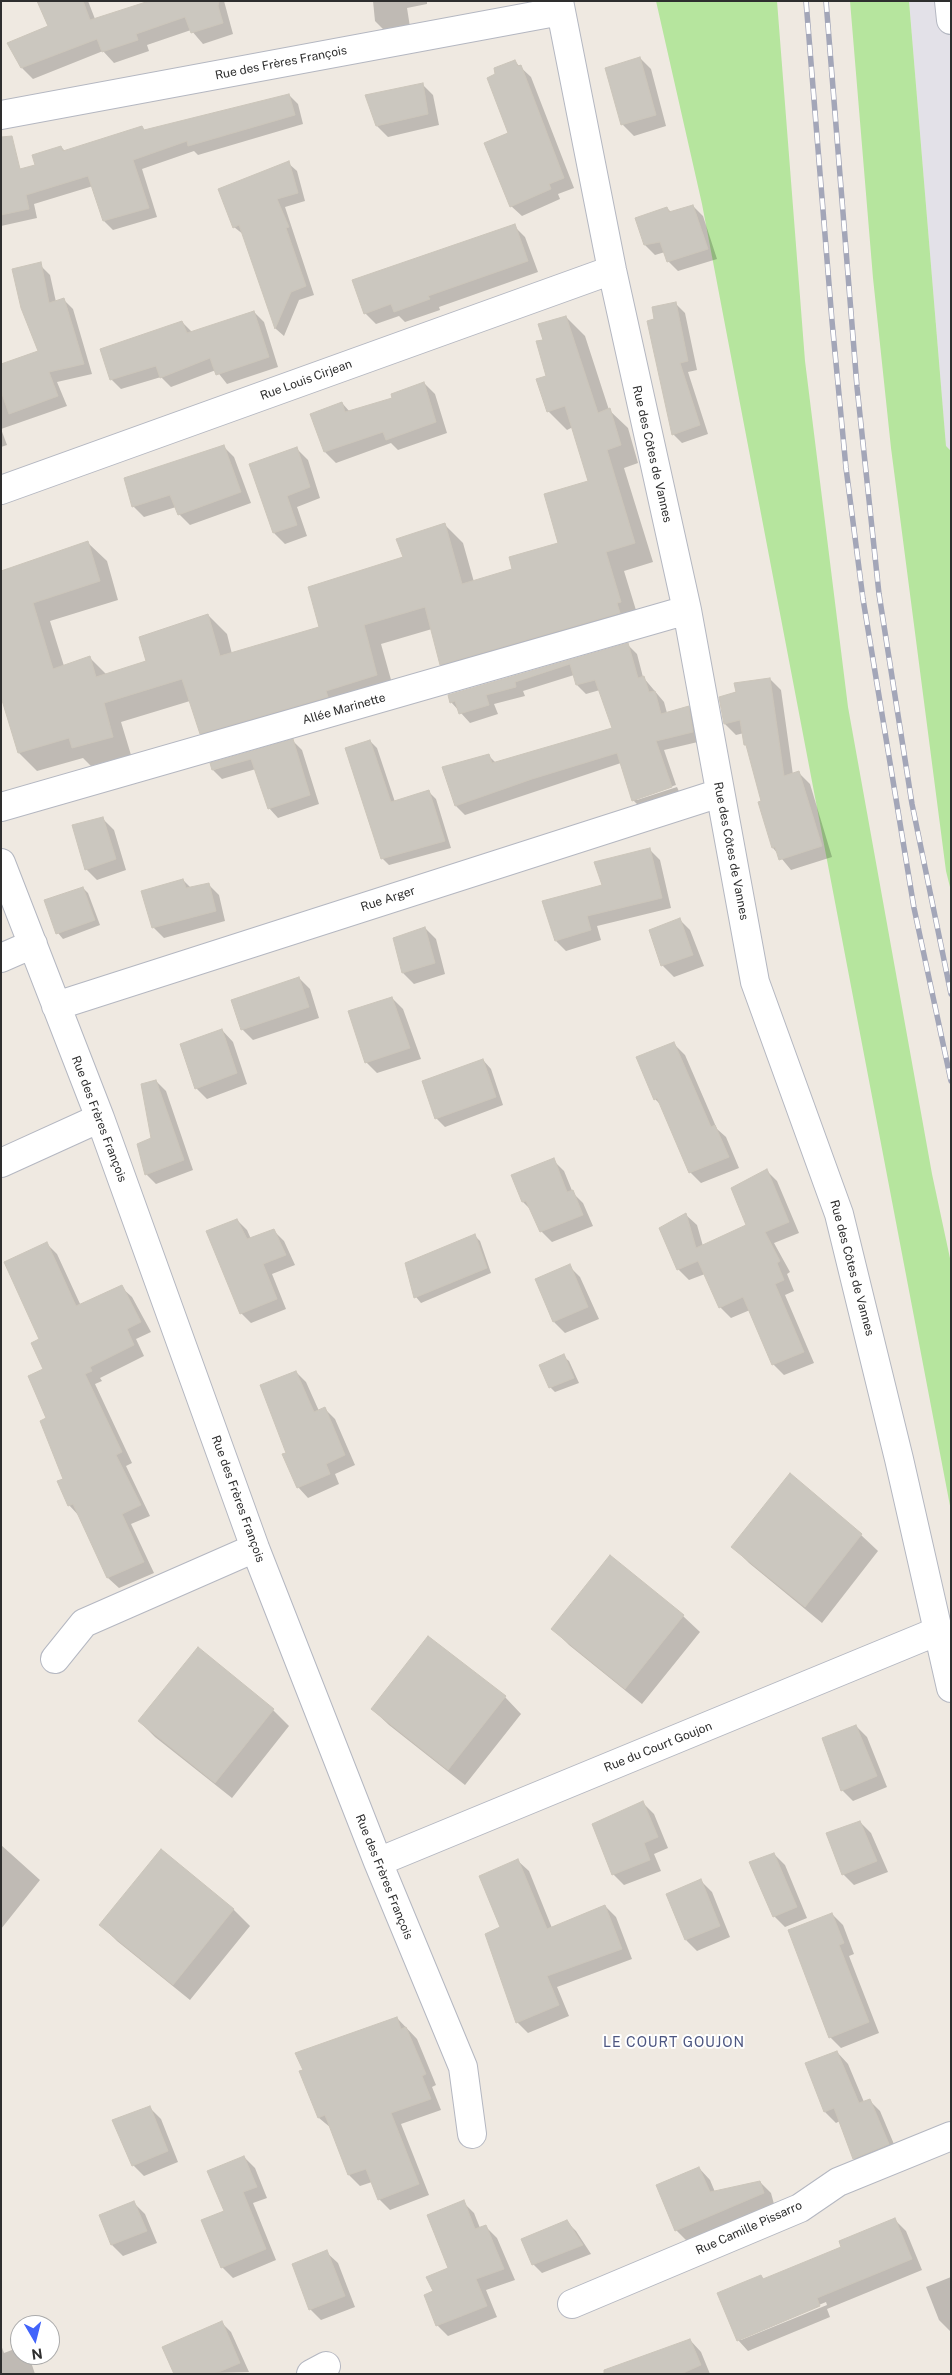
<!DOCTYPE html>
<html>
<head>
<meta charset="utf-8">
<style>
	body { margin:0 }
	#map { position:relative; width:952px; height:2375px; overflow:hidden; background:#efe9e1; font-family:"Public Sans",sans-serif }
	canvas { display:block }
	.frame { position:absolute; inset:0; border:2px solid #2e2e2e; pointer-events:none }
	.north { position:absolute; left:10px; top:2315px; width:50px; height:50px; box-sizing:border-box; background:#fff; border:1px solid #ababab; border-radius:50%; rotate:172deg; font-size:14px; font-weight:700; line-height:20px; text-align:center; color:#2e2e2e }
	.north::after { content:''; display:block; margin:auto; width:18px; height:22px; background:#4264fb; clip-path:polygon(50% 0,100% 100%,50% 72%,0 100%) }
</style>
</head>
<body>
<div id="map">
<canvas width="952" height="2375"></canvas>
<div class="frame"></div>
<div class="north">N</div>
</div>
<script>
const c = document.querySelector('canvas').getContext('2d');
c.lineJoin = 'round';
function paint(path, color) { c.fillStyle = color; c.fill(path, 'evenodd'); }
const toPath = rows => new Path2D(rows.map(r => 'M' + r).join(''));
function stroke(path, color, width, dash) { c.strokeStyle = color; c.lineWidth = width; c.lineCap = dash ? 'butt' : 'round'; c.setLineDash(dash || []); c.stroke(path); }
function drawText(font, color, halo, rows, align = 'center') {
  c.font = font + ' "Public Sans",sans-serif'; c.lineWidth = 4; c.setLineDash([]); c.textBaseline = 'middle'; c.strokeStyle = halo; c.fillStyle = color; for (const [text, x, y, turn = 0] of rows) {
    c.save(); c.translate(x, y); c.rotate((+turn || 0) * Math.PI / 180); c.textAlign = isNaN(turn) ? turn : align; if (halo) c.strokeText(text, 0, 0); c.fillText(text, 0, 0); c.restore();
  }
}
const industrial = toPath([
	[909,1,951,1,951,451,946,447]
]);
const green = toPath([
	[656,1,777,1,805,361,848,707,932,1174,951,1263,951,1511,702,204],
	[850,1,909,1,946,446,951,451,951,891,946,871,891,448,873,278]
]);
const shadow = toPath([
	[52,1,88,1,95,19,153,1,224,1,233,34,203,44,191,30,147,45,149,51,114,63,103,51,33,79,22,68,49,26],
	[373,1,427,1,427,4,407,8,410,27,386,32,375,21],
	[640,58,651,69,666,126,634,136,623,125,606,69],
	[515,62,531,77,574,188,558,194,560,199,522,216,511,206],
	[422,84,433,95,439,125,388,137,377,126],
	[289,95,298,104,303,124,198,155,194,151,142,169,157,217,113,230,104,221,93,186,34,204,37,218,1,226,1,175,37,166,61,147,65,151,142,128,145,131],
	[288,163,297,171,305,201,285,207,314,295,299,300,284,336,276,329,244,235,234,227],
	[693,206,703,216,717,259,678,271,668,261,665,252,655,255,645,245,667,208,672,213],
	[514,226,525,237,538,272,439,307,440,310,405,322,399,316,376,324,365,313],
	[41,266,50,275,56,302,63,299,73,309,92,374,57,382,67,406,1,429,7,445,1,447,1,366,39,352],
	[676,304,685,313,697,370,688,372,708,434,682,443,673,434,656,320],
	[254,312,264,322,278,367,227,384,216,370,171,387,161,377,121,389,111,379,182,322,192,332],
	[566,317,585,336,609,410,628,428,638,463,624,468,653,562,624,571,639,620,460,683,441,664,432,629,381,644,395,694,219,752,201,733,190,701,121,722,131,755,91,766,83,758,37,771,19,753,1,572,88,543,107,561,118,600,50,621,64,666,90,658,107,675,147,662,208,615,227,634,232,654,321,628,445,525,463,543,474,582,514,570,559,544,590,482,573,427,567,430,548,411,544,341],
	[424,383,435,394,447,433,398,450,391,443,336,463,325,452,342,403,350,412,393,399],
	[223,446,234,457,251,503,190,525,179,514,176,507,144,517,133,506],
	[297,449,308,460,320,498,297,507,307,536,285,544,274,533,250,465],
	[628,645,637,654,643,677,664,702,667,713,688,707,697,716,702,741,664,750,676,785,637,798,637,800,677,787,681,796,642,809,633,800,621,763,465,815,456,806,488,755,496,763,614,729,600,690,586,694,577,685,574,675,523,691,525,696,494,704,498,714,470,723,451,702],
	[770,679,781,690,793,775,799,773,810,784,832,857,791,870,773,848,744,733,736,735,725,724,720,698],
	[293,741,302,750,319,804,278,818,269,808,256,769,222,779,213,770],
	[370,741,377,748,395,802,429,792,436,799,451,848,389,865,382,858],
	[103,819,114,830,126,870,97,880,86,869],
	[649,849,660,860,671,908,597,926,601,940,566,951,556,941,603,886],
	[183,880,191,888,208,884,219,895,225,921,164,938,153,927],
	[83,888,88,893,100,925,63,939,58,933],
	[679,919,690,930,704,966,674,977,663,966,650,931],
	[425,928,436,939,445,974,414,984,403,973,394,939],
	[299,978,310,989,319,1018,253,1040,242,1029],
	[392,998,403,1009,421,1059,377,1073,366,1062],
	[222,1030,233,1042,247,1084,207,1099,196,1088],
	[674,1044,685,1055,717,1129,726,1137,739,1168,701,1183,690,1172,662,1106,655,1099],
	[483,1060,491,1069,503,1105,445,1127,436,1118],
	[156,1081,166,1091,193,1170,156,1184,146,1174,153,1139],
	[553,1160,564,1171,573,1193,583,1203,593,1226,552,1242,541,1231,532,1211,523,1202],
	[766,1170,777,1181,799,1233,774,1243,790,1272,787,1274,794,1291,785,1295,814,1363,784,1375,773,1364,750,1310,731,1318,720,1307,705,1274,689,1280,678,1269,686,1215,697,1225,703,1246,747,1226],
	[237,1220,247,1230,251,1239,274,1231,284,1241,295,1265,272,1274,286,1309,251,1323,241,1313],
	[475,1236,480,1241,491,1273,421,1303,416,1297,406,1264],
	[46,1243,57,1254,81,1306,121,1287,132,1297,151,1332,136,1339,144,1356,100,1378,102,1381,95,1384,132,1463,126,1466,150,1516,131,1524,154,1573,119,1588,108,1578,80,1517,69,1505,65,1479,48,1418,41,1339],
	[569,1266,580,1277,599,1319,565,1333,554,1322,537,1280],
	[563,1356,569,1361,579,1383,555,1392,550,1387],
	[296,1372,306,1382,319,1411,325,1409,335,1419,355,1465,335,1474,339,1484,308,1498,298,1487,287,1453],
	[861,1535,878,1551,822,1623,749,1563,733,1547],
	[610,1557,683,1616,700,1632,642,1704,569,1645,553,1629],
	[505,1697,521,1714,465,1785,389,1725,372,1709],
	[273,1710,289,1726,232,1798,155,1737,139,1721],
	[856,1726,867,1737,887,1787,853,1801,842,1790],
	[643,1803,654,1814,668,1848,654,1854,661,1871,624,1885,613,1874],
	[860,1822,871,1833,888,1872,854,1885,843,1874],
	[1,1845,40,1880,1,1929],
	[774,1854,785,1865,807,1918,785,1927,774,1916],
	[518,1861,529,1871,552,1928,605,1906,616,1917,632,1959,557,1987,569,2016,528,2033,517,2022,502,1928],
	[701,1881,712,1892,730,1937,697,1951,686,1940],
	[234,1910,250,1926,190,2000,117,1941,101,1925],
	[832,1914,843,1925,854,1954,849,1956,879,2033,841,2048,830,2037],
	[397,2018,417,2039,436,2085,432,2087,441,2110,401,2124,429,2195,390,2210,379,2199,372,2182,360,2186,349,2175,331,2128,319,2118,301,2072],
	[837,2052,848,2064,864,2102,869,2100,880,2111,899,2156,865,2169,854,2158,840,2121,836,2123,825,2112],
	[150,2108,161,2119,178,2162,144,2176,133,2165],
	[244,2157,255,2168,267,2198,253,2203,276,2260,233,2278,222,2267,226,2211],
	[699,2168,710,2180,715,2192,760,2182,771,2193,774,2204,687,2241,676,2230],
	[463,2202,474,2213,480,2228,486,2227,497,2238,515,2280,486,2290,497,2317,448,2336,437,2325,434,2292,450,2268],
	[134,2203,145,2214,157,2243,123,2256,112,2245],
	[895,2220,906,2231,922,2270,827,2309,830,2317,748,2351,738,2340,761,2276,764,2280,843,2248],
	[826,2302,827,2305,741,2340,741,2338],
	[567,2222,576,2231,591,2254,542,2273,533,2264],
	[326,2252,338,2263,355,2307,321,2320,310,2309],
	[951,2277,951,2331,950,2331,939,2320,926,2287],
	[222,2323,231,2332,249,2372,175,2374],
	[690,2340,701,2352,710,2374,643,2374],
	[1,2345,4,2353,20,2347,20,2355,29,2356,35,2374,1,2374]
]);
const building = toPath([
	[37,1,83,1,90,20,149,1,219,1,218,6,223,23,191,33,185,17,136,34,138,40,102,52,97,39,21,68,7,43,48,26,37,1],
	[640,57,656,115,621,125,605,68,640,57],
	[515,60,518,66,521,65,564,178,549,184,551,189,510,207,484,143,508,133,487,78,495,74,494,68,515,60],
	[423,83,428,114,376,126,365,95,423,83],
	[289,94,295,115,188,146,187,141,133,160,149,208,103,221,88,176,26,195,29,209,1,215,1,137,12,136,20,169,35,165,32,155,61,146,63,151,142,126,144,130,289,94],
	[289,161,298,193,277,199,289,227,286,228,306,286,291,292,275,329,239,225,233,228,218,189,289,161],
	[693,205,708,249,667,262,660,242,644,245,635,218,667,207,669,212,693,205],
	[515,224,528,261,428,296,430,299,394,312,391,304,364,314,352,280,515,224],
	[41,262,49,303,64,298,84,364,49,372,58,396,9,414,1,391,1,364,38,351,21,308,12,269,41,262],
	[676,302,688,361,680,363,700,425,672,435,647,321,654,319,652,307,676,302],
	[254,311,269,357,216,375,210,358,160,378,156,366,110,380,100,349,182,321,187,333,254,311],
	[566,316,598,413,610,408,621,445,607,450,635,543,606,552,621,602,617,603,620,613,440,665,425,607,364,625,377,675,326,691,328,697,200,734,182,679,104,703,113,737,72,748,69,738,18,753,1,697,1,571,88,541,100,581,33,603,53,669,90,656,96,677,146,661,139,637,208,614,220,656,319,627,308,587,403,557,396,539,445,523,462,584,512,569,509,557,558,543,544,494,588,481,565,406,547,412,536,379,546,376,536,341,543,340,538,324,566,316],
	[424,382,436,422,386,440,383,432,324,452,310,414,342,402,345,412,392,398,391,394,424,382],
	[224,445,241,492,178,515,170,495,132,507,124,478,224,445],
	[297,447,310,487,287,496,297,525,273,533,249,464,297,447],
	[628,643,638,678,644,676,649,692,655,691,661,714,689,706,693,732,656,741,672,787,632,801,617,753,532,779,455,806,442,767,489,754,492,763,612,728,595,680,576,685,570,664,515,682,516,687,486,695,489,705,459,714,455,701,450,703,448,695,628,643],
	[770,678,784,776,799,771,822,846,779,860,775,847,772,848,758,802,761,801,746,745,744,745,740,720,724,724,719,697,736,692,734,683,770,678],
	[293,739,310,795,268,809,251,759,212,770,210,763,293,739],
	[370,740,391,802,429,790,445,841,381,859,345,748,370,740],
	[103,817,116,859,85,870,72,825,103,817],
	[650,848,662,898,587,916,591,930,555,941,542,901,602,885,594,862,650,848],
	[183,879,186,888,209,883,216,911,152,928,141,891,183,879],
	[83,887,95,920,56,934,44,900,83,887],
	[680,918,693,955,661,966,649,930,680,918],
	[425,927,435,963,402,973,393,938,425,927],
	[299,977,309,1007,241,1030,231,1000,299,977],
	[392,997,410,1048,365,1063,348,1011,392,997],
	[222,1029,237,1073,195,1089,180,1044,222,1029],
	[674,1042,711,1127,715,1125,729,1157,689,1173,657,1098,654,1100,636,1057,674,1042],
	[483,1059,496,1097,435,1119,422,1081,483,1059],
	[156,1080,184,1160,145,1175,137,1144,151,1138,141,1084,156,1080],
	[554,1158,567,1192,573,1190,583,1215,540,1232,526,1201,522,1202,511,1175,554,1158],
	[767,1169,789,1222,765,1232,780,1261,777,1263,784,1280,775,1284,804,1352,772,1365,743,1297,719,1308,698,1261,677,1270,659,1228,686,1213,696,1248,746,1225,731,1188,767,1169],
	[237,1219,247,1239,274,1229,286,1255,263,1264,277,1299,240,1314,206,1231,237,1219],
	[475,1234,487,1268,414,1298,405,1263,475,1234],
	[47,1242,76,1306,122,1285,141,1322,127,1329,134,1345,90,1367,92,1371,85,1374,122,1452,116,1455,141,1505,122,1514,144,1562,107,1578,73,1504,68,1506,57,1481,63,1479,40,1421,46,1418,28,1376,43,1369,31,1343,39,1339,4,1262,47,1242],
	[570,1264,588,1307,553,1322,535,1279,570,1264],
	[564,1354,574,1378,549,1388,539,1365,564,1354],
	[296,1371,314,1412,325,1407,345,1455,326,1464,330,1474,297,1488,282,1454,286,1453,260,1385,296,1371],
	[790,1473,862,1534,805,1607,731,1547,790,1473],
	[610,1555,684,1615,625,1689,551,1629,610,1555],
	[428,1636,506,1696,448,1770,371,1709,428,1636],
	[198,1647,274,1709,215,1783,138,1721,198,1647],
	[856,1725,877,1776,841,1791,822,1738,856,1725],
	[643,1801,658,1837,644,1843,650,1860,612,1875,592,1824,643,1801],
	[860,1821,877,1861,842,1875,826,1833,860,1821],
	[161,1849,234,1909,173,1985,99,1925,161,1849],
	[774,1853,797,1907,773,1917,749,1862,774,1853],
	[518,1859,547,1929,605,1905,622,1949,547,1976,559,2005,516,2023,485,1934,500,1927,479,1876,518,1859],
	[701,1879,720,1926,685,1940,666,1894,701,1879],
	[832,1913,844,1943,839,1945,869,2022,829,2038,788,1930,832,1913],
	[397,2017,401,2029,406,2027,426,2074,422,2076,431,2099,391,2113,419,2184,378,2200,366,2169,348,2175,325,2115,318,2118,299,2071,303,2070,295,2053,397,2017],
	[837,2051,859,2103,870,2099,889,2144,853,2159,834,2108,824,2112,805,2063,837,2051],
	[150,2106,168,2151,132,2166,112,2120,150,2106],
	[244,2156,257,2187,243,2192,266,2249,221,2268,201,2220,224,2211,207,2171,244,2156],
	[699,2167,710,2192,760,2181,764,2193,675,2231,656,2185,699,2167],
	[464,2200,475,2229,486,2225,504,2269,476,2279,487,2306,436,2326,424,2295,433,2291,426,2277,448,2268,427,2215,464,2200],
	[134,2201,147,2231,111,2245,99,2215,134,2201],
	[895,2218,912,2259,817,2298,820,2306,737,2341,717,2293,761,2275,763,2279,841,2247,839,2241,895,2218],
	[567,2220,583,2245,532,2265,521,2239,567,2220],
	[327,2250,345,2296,309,2310,292,2264,327,2250],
	[222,2321,240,2363,214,2374,174,2374,162,2347,222,2321],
	[690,2339,701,2365,681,2374,604,2374,604,2370,690,2339]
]);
const minor = toPath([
	[559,1,612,270,687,610,755,982,839,1214,899,1459,951,1688],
	[949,1,951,20],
	[1,115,561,11],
	[1,490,612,270],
	[1,807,687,610],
	[1,863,100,1118,255,1548,378,1862,463,2067,472,2134],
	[1,958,33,944],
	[56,1006,720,793],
	[1,1163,100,1118],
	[55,1659,84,1623,255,1548],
	[378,1862,938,1631],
	[572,2304,800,2208,838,2182,951,2136],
	[311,2374,326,2366]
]);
const rail = toPath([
	[806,1,832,321,846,468,863,599,914,908,951,1081],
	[826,1,857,387,879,594,912,804,951,994]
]);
const streetNames = [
	["Rue des Frères François",281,63,-11],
	["Rue Louis Cirjean",306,380,-20],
	["Rue des Côtes de Vannes",652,454,77],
	["Allée Marinette",344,709,-16],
	["Rue des Côtes de Vannes",731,851,79],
	["Rue Arger",388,899,-18],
	["Rue des Frères François",99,1119,69],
	["Rue des Côtes de Vannes",852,1268,75],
	["Rue des Frères François",238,1499,70],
	["Rue du Court Goujon",658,1747,-22],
	["Rue des Frères François",384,1877,68],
	["Rue Camille Pissarro",749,2228,-24]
];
const neighbourhoodNames = [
	["LE COURT GOUJON",674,2043]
];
paint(industrial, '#e3e1e8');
paint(green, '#b6e59e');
paint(shadow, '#0003');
paint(building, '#cbc7bf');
stroke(building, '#cbc5ba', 1);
stroke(minor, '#b4b7c1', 30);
stroke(minor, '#fff', 28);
stroke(rail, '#a3a6b8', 5.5);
stroke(rail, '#fff', 4, [11]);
drawText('12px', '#2e2e2e', '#fff', streetNames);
c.letterSpacing = '1px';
drawText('14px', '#4d5680', '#fff', neighbourhoodNames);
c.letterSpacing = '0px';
</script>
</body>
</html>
